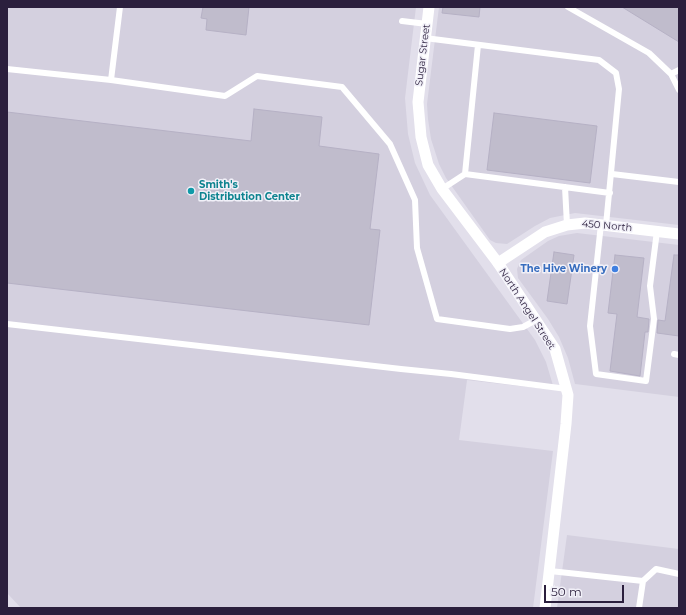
<!DOCTYPE html>
<html>
<head>
<meta charset="utf-8">
<style>
	body { margin:0 }
	#map { position:relative; width:686px; height:615px; overflow:hidden; background:#e2dfeb; font-family:Montserrat,sans-serif }
	canvas { display:block }
	.frame { position:absolute; inset:0; border:8px solid #2b1f3d; pointer-events:none }
	.scale { position:absolute; left:544px; top:585px; width:80px; height:18px; box-sizing:border-box; border:2px solid #2b1f3d; border-top:0; padding-left:5px; font-size:12px; line-height:14px; white-space:nowrap; color:#2b1f3d; -webkit-text-stroke:3px #f1f0f8; paint-order:stroke }
</style>
</head>
<body>
<div id="map">
<canvas width="686" height="615"></canvas>
<div class="frame"></div>
<div class="scale">50 m</div>
</div>
<script>
const c = document.querySelector('canvas').getContext('2d');
c.lineJoin = 'round';
function paint(path, color) { c.fillStyle = color; c.fill(path, 'evenodd'); }
const toPath = rows => new Path2D(rows.map(r => 'M' + r).join(''));
function stroke(path, color, width, dash) { c.strokeStyle = color; c.lineWidth = width; c.lineCap = dash ? 'butt' : 'round'; c.setLineDash(dash || []); c.stroke(path); }
function drawText(font, color, halo, rows, align = 'center') {
  c.font = font + ' Montserrat,sans-serif'; c.lineWidth = 3; c.setLineDash([]); c.textBaseline = 'middle'; c.strokeStyle = halo; c.fillStyle = color; for (const [text, x, y, turn = 0] of rows) {
    c.save(); c.translate(x, y); c.rotate((+turn || 0) * Math.PI / 180); c.textAlign = isNaN(turn) ? turn : align; if (halo) c.strokeText(text, 0, 0); c.fillText(text, 0, 0); c.restore();
  }
}
const built = toPath([
	[7,7,416,7,405,98,408,134,415,163,430,195,535,340,546,362,552,382,554,390,467,380,459,440,553,451,533,608,21,608,7,593],
	[439,7,679,7,679,225,575,213,550,218,535,226,507,244,496,243,490,240,446,178,439,164,431,139,428,119,427,104],
	[577,233,679,245,679,397,575,384,568,358,559,337,548,319,518,278,517,269,521,260,548,241,559,236],
	[567,535,679,549,679,608,557,608]
]);
const building = toPath([
	[203,7,249,7,246,35,206,30,207,19,201,18,203,7],
	[443,7,480,7,479,17,442,13,443,7],
	[622,7,679,7,679,42,622,7],
	[254,109,322,117,319,146,379,154,370,229,380,230,369,325,7,283,7,112,251,141,254,109],
	[494,113,597,126,590,183,487,170,494,113],
	[554,252,574,255,567,304,547,301,554,252],
	[615,255,644,258,637,317,649,319,648,332,645,332,640,376,610,371,617,314,608,313,615,255],
	[674,255,679,255,679,336,657,333,658,320,665,321,674,255]
]);
const service = toPath([
	[568,7,649,53,671,74,679,90],
	[402,21,427,24],
	[425,38,599,60,616,73,619,89,606,225],
	[7,69,111,80,225,96,257,76,342,87,390,144,415,200,417,248,437,319,510,329,523,327,536,320],
	[671,74,679,70],
	[111,80,120,7],
	[465,174,478,45],
	[612,174,679,182],
	[565,187,567,225],
	[442,189,465,174,610,193],
	[601,224,590,326,596,374,646,381,654,319,650,286,657,231],
	[7,324,401,369,451,374,567,389],
	[674,354,679,355],
	[550,571,643,581,639,608],
	[643,581,656,569,679,574]
]);
const minor = toPath([
	[498,263,545,232,567,225,585,223,679,234]
]);
const tertiary = toPath([
	[429,7,418,102,421,137,428,165,442,189,498,263,555,349,568,395,566,424,545,608]
]);
const markers = [
	[191,191,4,"#0f9aa8"],
	[615,269,4,"#3f7fe0"]
];
const streetNames = [
	["Sugar Street",423,55,-83],
	["450 North",607,226,5],
	["North Angel Street",527,309,57]
];
const cultureNames = [
	["Smith's",199,185],
	["Distribution Center",199,197]
];
const shopNames = [
	["The Hive Winery",607,269]
];
paint(built, '#d4d0df');
paint(building, '#c0bccc');
stroke(building, '#b6b1c5', 1);
stroke(service, '#fff', 6);
stroke(minor, '#fff', 11);
stroke(tertiary, '#fff', 11);
for (const [x, y, r, color] of markers) { const dot = new Path2D(); dot.arc(x, y, r, 0, 2 * Math.PI); c.fillStyle = color; c.fill(dot); stroke(dot, '#f1f0f8', 1.5); }
drawText('10px', '#2b1f3d', '#f1f0f8', streetNames);
drawText('bold 10px', '#0d838f', '#f1f0f8', cultureNames, 'left');
drawText('bold 10px', '#366cbe', '#f1f0f8', shopNames, 'right');
</script>
</body>
</html>
